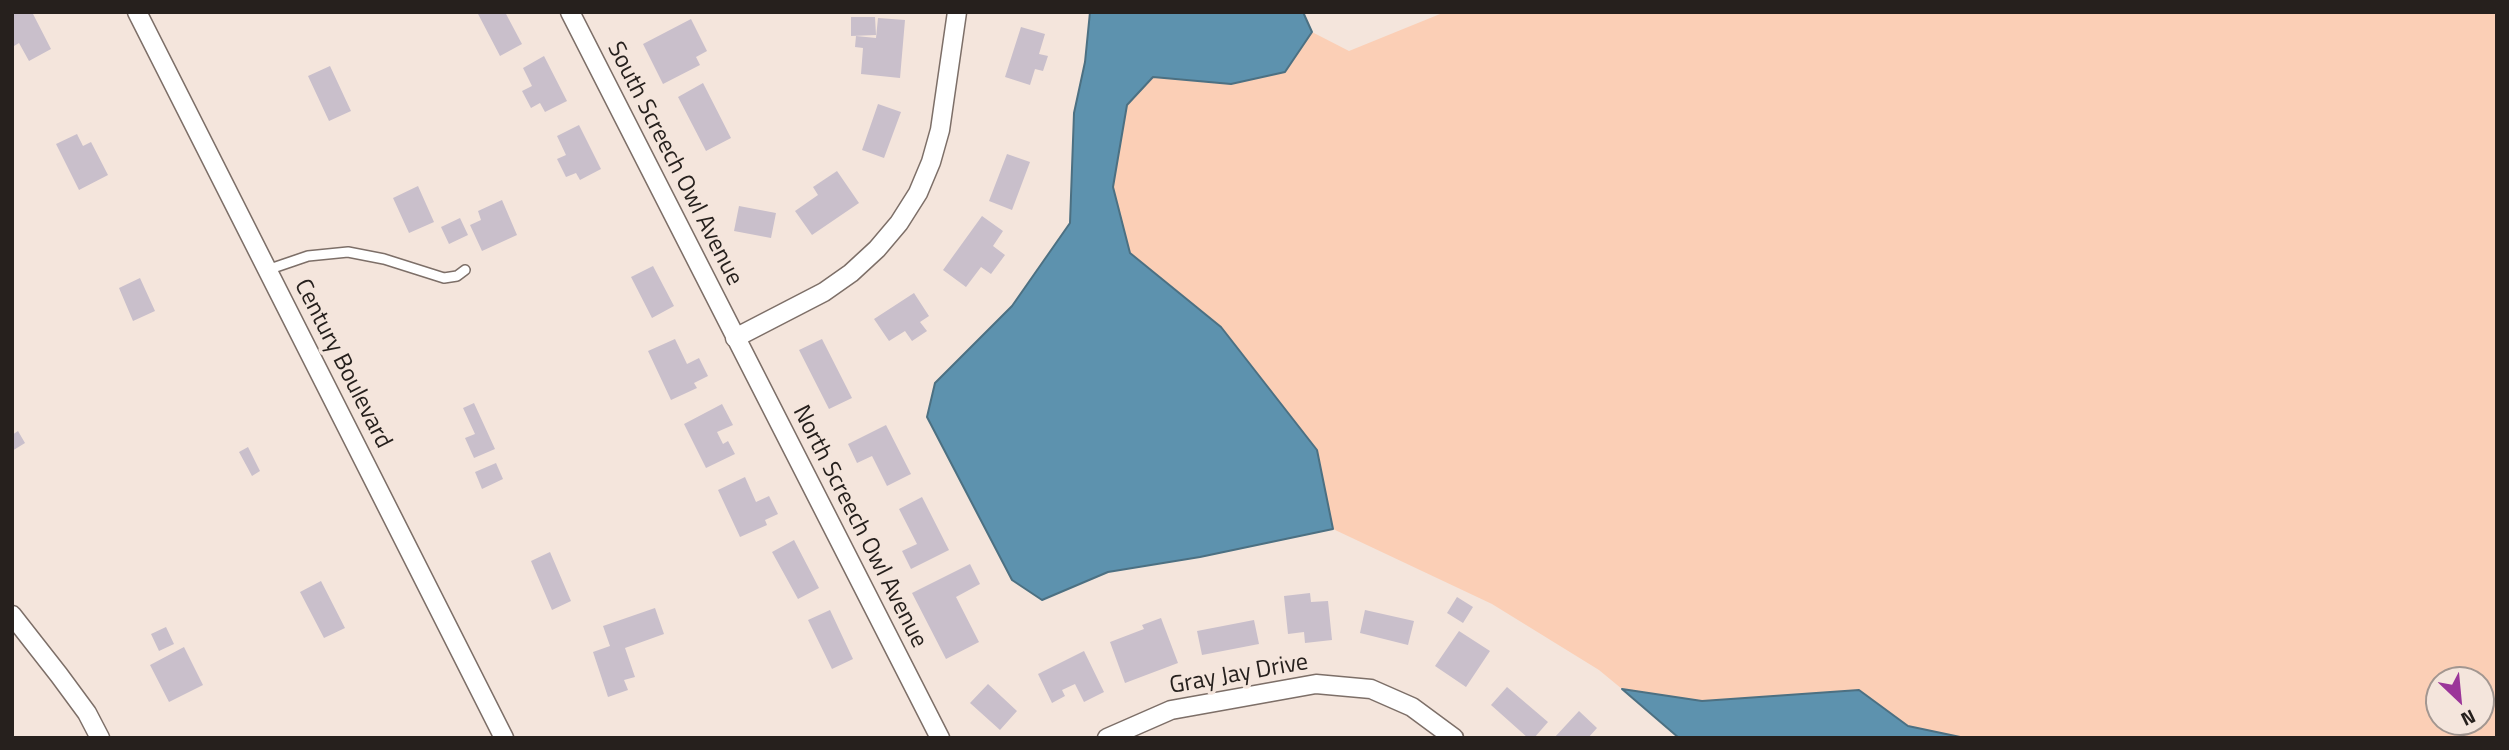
<!DOCTYPE html>
<html>
<head>
<meta charset="utf-8">
<style>
	body { margin:0 }
	#map { position:relative; width:2509px; height:750px; overflow:hidden; background:#f4e5dc; font-family:"Titillium Web",sans-serif }
	canvas { display:block }
	.frame { position:absolute; inset:0; border:14px solid #26201d; pointer-events:none }
	.north { position:absolute; left:2425px; top:666px; width:70px; height:70px; box-sizing:border-box; background:#f4e5dc; border:2px solid #a29690; border-radius:50%; rotate:154deg; font-size:19px; font-weight:700; line-height:28px; text-align:center; color:#26201d }
	.north::after { content:''; display:block; margin:auto; width:24px; height:32px; background:#9b3599; clip-path:polygon(50% 0,100% 100%,50% 72%,0 100%) }
</style>
</head>
<body>
<div id="map">
<canvas width="2509" height="750"></canvas>
<div class="frame"></div>
<div class="north">N</div>
</div>
<script>
const c = document.querySelector('canvas').getContext('2d');
c.lineJoin = 'round';
function paint(path, color) { c.fillStyle = color; c.fill(path, 'evenodd'); }
const toPath = rows => new Path2D(rows.map(r => 'M' + r).join(''));
function stroke(path, color, width, dash) { c.strokeStyle = color; c.lineWidth = width; c.lineCap = dash ? 'butt' : 'round'; c.setLineDash(dash || []); c.stroke(path); }
function drawText(font, color, halo, rows, align = 'center') {
  c.font = font + ' "Titillium Web",sans-serif'; c.lineWidth = 7; c.setLineDash([]); c.textBaseline = 'middle'; c.strokeStyle = halo; c.fillStyle = color; for (const [text, x, y, turn = 0] of rows) {
    c.save(); c.translate(x, y); c.rotate((+turn || 0) * Math.PI / 180); c.textAlign = isNaN(turn) ? turn : align; if (halo) c.strokeText(text, 0, 0); c.fillText(text, 0, 0); c.restore();
  }
}
const green = toPath([
	[1445,12,2497,12,2497,738,1965,738,1908,726,1859,690,1702,701,1622,689,1599,670,1492,604,1333,529,1316,450,1221,327,1130,253,1113,187,1127,105,1153,77,1231,84,1285,72,1312,32,1349,51],
	[2439,680,2481,680,2481,722,2439,722]
]);
const water = toPath([
	[1090,12,1303,12,1312,32,1285,72,1231,84,1153,77,1127,105,1113,187,1130,253,1221,327,1317,450,1333,529,1200,557,1108,572,1042,600,1012,580,927,417,935,383,1012,306,1070,223,1074,113,1085,62,1090,12],
	[1622,689,1702,701,1859,690,1908,726,1965,738,1679,738,1622,689]
]);
const building = toPath([
	[12,12,32,12,51,49,29,61,19,43,14,46,12,42],
	[477,12,505,12,522,44,500,56],
	[851,17,875,17,876,35,851,36],
	[878,18,905,20,900,78,861,74,863,48,855,47,856,36,876,38],
	[691,19,707,51,696,57,700,65,663,84,643,44],
	[1021,27,1045,34,1039,54,1048,56,1043,71,1035,69,1030,85,1005,77],
	[544,56,567,101,545,112,540,103,531,108,522,91,532,86,523,68],
	[330,66,351,111,329,121,308,76],
	[703,83,731,138,706,151,678,97],
	[878,104,901,112,884,158,862,150],
	[579,125,601,169,580,180,576,173,566,177,557,159,566,155,557,136],
	[77,134,83,146,91,142,108,175,79,190,56,144],
	[1007,154,1030,162,1012,210,989,201],
	[837,171,859,203,812,235,795,211,818,195,813,187],
	[418,186,434,222,409,233,393,198],
	[502,200,517,235,482,251,470,225,481,220,478,211],
	[739,206,776,213,771,238,734,231],
	[982,216,1003,231,993,246,1005,255,991,274,981,267,966,287,943,270],
	[460,218,468,235,449,244,441,227],
	[653,266,674,306,652,318,631,277],
	[140,278,155,311,133,321,119,288],
	[914,293,929,316,920,322,927,331,912,341,905,331,889,341,874,319],
	[675,339,687,364,699,358,708,376,694,383,697,388,671,400,648,351],
	[822,339,852,398,829,409,799,350],
	[474,403,495,449,474,458,465,438,475,434,463,408],
	[722,404,733,425,717,432,723,444,728,441,735,454,706,468,684,424],
	[886,425,911,474,887,486,872,456,857,463,848,444],
	[18,431,25,443,12,451,12,435],
	[248,447,260,471,252,476,239,452],
	[496,463,503,479,482,489,475,472],
	[745,477,756,502,769,496,778,514,765,520,767,525,740,537,718,490],
	[922,497,949,550,911,569,902,551,917,544,899,509],
	[794,540,819,588,798,599,772,552],
	[550,552,571,601,552,610,531,561],
	[970,564,980,584,956,597,979,642,946,659,912,593],
	[321,581,345,628,324,638,300,592],
	[1310,593,1311,602,1328,601,1332,640,1305,643,1304,632,1288,634,1284,596],
	[1457,597,1473,607,1463,623,1447,613],
	[655,608,664,634,625,648,635,677,624,680,628,690,608,697,593,652,610,646,603,626],
	[830,610,853,659,832,669,808,620],
	[1365,610,1414,621,1408,645,1360,633],
	[1161,618,1178,663,1125,683,1110,642,1144,629,1142,625],
	[1254,620,1259,644,1202,655,1197,631],
	[166,627,174,644,159,651,151,634],
	[1459,631,1490,651,1466,687,1435,666],
	[184,647,203,685,169,702,150,665],
	[1084,651,1104,692,1084,702,1075,684,1062,690,1065,696,1052,703,1038,674],
	[988,684,1017,711,1000,730,970,703],
	[1507,687,1548,722,1534,738,1528,738,1491,705],
	[1579,711,1597,728,1588,738,1554,738]
]);
const lane = toPath([
	[267,270,308,256,348,252,384,259,444,278,457,276,465,270]
]);
const street = toPath([
	[137,12,504,738],
	[570,12,940,738],
	[735,338,824,292,851,273,877,249,899,223,918,193,931,162,940,130,957,12],
	[12,615,59,675,87,713,100,738],
	[1107,738,1171,710,1316,684,1371,689,1412,707,1454,738]
]);
const streetNames = [
	["South Screech Owl Avenue",674,164,63],
	["Century Boulevard",342,364,63],
	["North Screech Owl Avenue",859,527,63],
	["Gray Jay Drive",1239,675,-10]
];
paint(green, '#fbcfb6');
paint(water, '#5d92ae');
stroke(water, '#4c7082', 2);
paint(building, '#c9bfcb');
stroke(lane, '#7d6f68', 12);
stroke(street, '#7d6f68', 21);
stroke(lane, '#fff', 9);
stroke(street, '#fff', 18);
drawText('24px', '#26201d', '#f4e5dc', streetNames);
</script>
</body>
</html>
